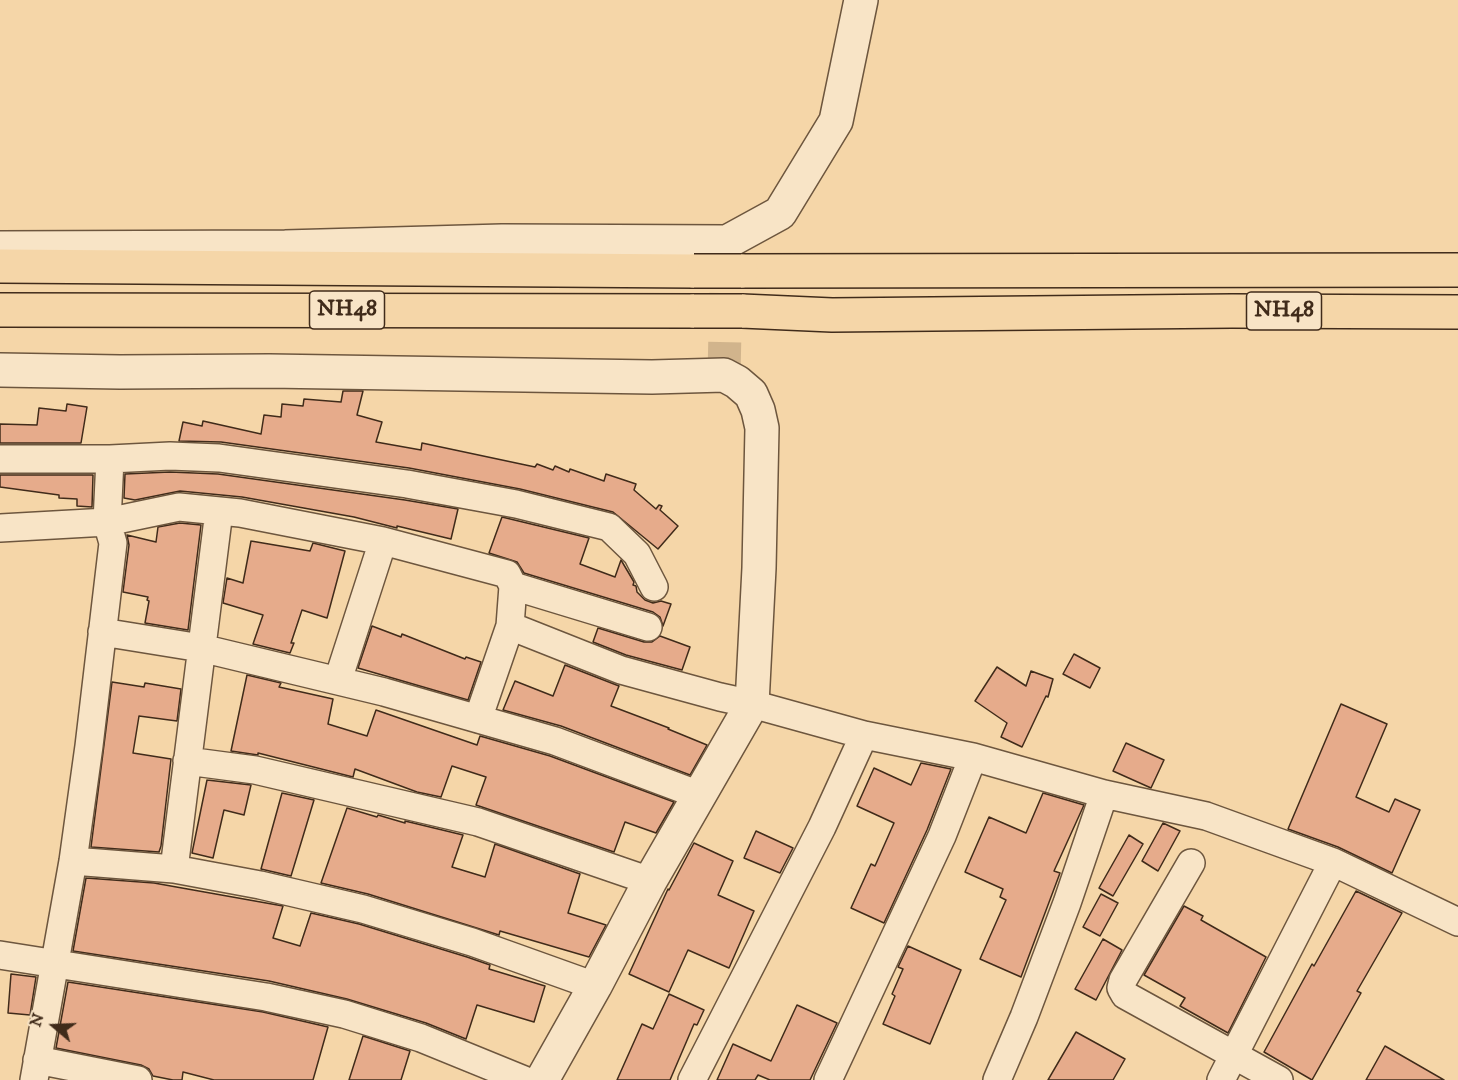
<!DOCTYPE html>
<html>
<head>
<meta charset="utf-8">
<style>
	body { margin:0 }
	#map { position:relative; width:1458px; height:1080px; overflow:hidden; background:#f5d6a8; font-family:"IM FELL DW Pica",serif }
	canvas { display:block }
	.north { position:absolute; left:24px; top:996px; width:60px; height:60px; -webkit-text-stroke:4px #f8e4c6; paint-order:stroke; rotate:289deg; font-size:16px; font-weight:700; line-height:24px; text-align:center; color:#402b1a }
	.north::after { content:''; display:block; margin:auto; width:21px; height:27px; background:#402b1a; clip-path:polygon(50% 0,100% 100%,50% 72%,0 100%) }
</style>
</head>
<body>
<div id="map">
<canvas width="1458" height="1080"></canvas>
<div class="north">N</div>
</div>
<script>
const c = document.querySelector('canvas').getContext('2d');
c.lineJoin = 'round';
function paint(path, color) { c.fillStyle = color; c.fill(path, 'evenodd'); }
const toPath = rows => new Path2D(rows.map(r => 'M' + r).join(''));
function stroke(path, color, width, dash) { c.strokeStyle = color; c.lineWidth = width; c.lineCap = dash ? 'butt' : 'round'; c.setLineDash(dash || []); c.stroke(path); }
function drawText(font, color, halo, rows, align = 'center') {
  c.font = font + ' "IM FELL DW Pica",serif'; c.lineWidth = 6; c.setLineDash([]); c.textBaseline = 'middle'; c.strokeStyle = halo; c.fillStyle = color; for (const [text, x, y, turn = 0] of rows) {
    c.save(); c.translate(x, y); c.rotate((+turn || 0) * Math.PI / 180); c.textAlign = isNaN(turn) ? turn : align; if (halo) c.strokeText(text, 0, 0); c.fillText(text, 0, 0); c.restore();
  }
}
const building = toPath([
	[343,391,363,391,357,415,382,422,376,442,421,450,422,443,535,467,537,464,553,470,555,466,569,472,570,469,604,481,606,474,636,484,634,490,656,509,659,505,662,506,660,510,678,526,658,549,613,512,520,489,409,468,221,442,179,441,183,422,202,426,203,421,261,434,264,415,281,417,282,404,303,406,304,399,341,402,343,391],
	[67,404,87,407,81,443,0,443,0,424,37,425,39,408,66,411,67,404],
	[170,472,218,474,405,500,458,509,451,539,397,526,397,528,354,517,242,497,180,491,135,500,124,498,125,474,170,472],
	[0,475,93,475,92,507,77,506,77,499,59,498,59,495,0,487,0,475],
	[502,517,589,538,580,564,615,577,621,560,634,582,633,585,636,586,637,592,645,600,653,603,661,601,671,604,663,626,660,617,653,612,524,573,517,562,489,553,502,517],
	[180,523,201,525,188,630,145,623,149,601,147,600,148,597,123,592,129,545,127,535,156,542,158,527,180,523],
	[251,541,310,551,313,543,345,551,327,618,302,610,291,643,294,643,290,653,253,644,263,615,223,603,227,578,243,583,251,541],
	[372,626,401,637,402,634,465,659,466,657,481,662,468,700,358,668,372,626],
	[598,628,644,642,652,642,660,636,690,647,682,670,626,655,593,642,598,628],
	[1074,654,1100,668,1090,688,1063,674,1074,654],
	[565,665,619,686,611,706,669,728,668,729,707,745,690,775,561,726,503,710,515,681,553,696,565,665],
	[997,667,1026,686,1031,671,1053,679,1048,697,1046,696,1022,747,1001,737,1007,723,975,701,997,667],
	[247,675,281,683,279,687,333,699,328,724,367,736,376,710,477,745,480,736,550,756,674,802,656,833,625,822,614,852,476,805,486,777,452,766,441,797,417,792,355,769,353,777,258,753,258,755,231,751,247,675],
	[112,682,144,687,145,683,181,689,177,721,139,716,133,753,171,759,161,846,159,852,91,847,112,682],
	[1341,704,1387,724,1356,797,1389,812,1395,799,1420,810,1392,873,1338,847,1288,829,1341,704],
	[1126,743,1164,760,1151,788,1113,771,1126,743],
	[921,763,951,769,927,830,884,923,851,908,871,864,875,866,894,823,857,806,874,768,911,785,921,763],
	[207,780,251,785,244,815,224,810,213,858,192,853,207,780],
	[282,793,314,800,291,876,261,869,282,793],
	[1043,793,1084,805,1054,871,1060,873,1021,977,980,959,1006,900,1000,897,1003,889,965,872,989,817,1026,833,1043,793],
	[347,808,377,817,378,815,405,823,405,821,463,835,452,867,485,877,495,844,580,874,568,913,606,925,589,957,500,931,499,935,368,894,321,883,347,808],
	[1163,823,1180,831,1158,871,1142,861,1163,823],
	[756,831,793,848,780,873,744,858,756,831],
	[1129,835,1143,844,1113,896,1099,888,1129,835],
	[694,843,733,861,718,895,754,911,729,968,688,950,669,992,629,974,668,889,669,890,694,843],
	[86,878,154,883,283,906,273,938,300,946,311,913,359,924,467,957,490,965,489,969,545,986,534,1022,477,1005,466,1039,426,1023,347,999,269,981,73,951,86,878],
	[1356,891,1402,913,1357,991,1361,993,1312,1080,1264,1052,1312,964,1314,966,1356,891],
	[1101,894,1118,903,1100,936,1083,927,1101,894],
	[1184,906,1203,916,1201,920,1266,957,1228,1033,1180,1006,1185,998,1144,975,1184,906],
	[1103,939,1122,950,1096,1000,1075,989,1103,939],
	[908,946,961,970,930,1044,883,1024,895,996,892,994,903,969,898,967,908,946],
	[11,974,36,977,30,1015,8,1013,11,974],
	[68,982,263,1012,328,1027,313,1080,214,1080,183,1072,182,1080,173,1080,153,1076,149,1069,141,1065,56,1048,68,982],
	[669,994,704,1010,697,1025,694,1024,670,1080,617,1080,642,1024,653,1029,669,994],
	[797,1005,837,1023,810,1080,770,1080,758,1075,755,1080,717,1080,733,1044,771,1061,797,1005],
	[1076,1032,1125,1059,1113,1080,1048,1080,1076,1032],
	[363,1036,410,1051,401,1080,349,1080,363,1036],
	[1385,1046,1444,1080,1366,1080,1385,1046]
]);
const tertiaryTunnel = toPath([
	[724,375,727,242]
]);
const minor = toPath([
	[0,459,110,459,170,456,219,458,407,484,516,504,609,527,637,554,654,587],
	[0,528,107,522,179,507,240,513,383,541,507,574,513,586,510,626,478,719],
	[513,586,648,627],
	[510,626,621,670,720,697,752,704,864,735,973,757,1104,794,1206,816,1333,862,1458,922],
	[102,632,201,648,384,692,555,741,699,795],
	[338,680,383,541],
	[187,761,255,770,478,822,650,881],
	[73,861,174,869,260,885,363,909,472,942,595,986],
	[1191,863,1123,980,1121,988,1125,995,1279,1080],
	[174,869,219,511],
	[0,955,266,997,344,1014,421,1038,524,1080],
	[37,1060,138,1080],
	[34,1080,73,861,89,746,113,543,107,522,110,459],
	[692,1080,822,827,864,735],
	[828,1080,942,836,973,757],
	[997,1080,1024,1017,1067,903,1104,794],
	[1221,1080,1333,862]
]);
const tertiary = toPath([
	[0,248,285,247,502,241,727,242,780,213,836,121,861,0],
	[0,370,120,372,269,371,652,377,724,375,737,382,751,394,758,410,762,428,759,568,752,704,650,881,595,986,542,1080]
]);
const trunk = toPath([
	[0,266,694,271],
	[741,271,1458,270],
	[0,310,694,311],
	[742,311,832,315,1232,311,1458,312]
]);
const trunkBridge = toPath([
	[694,271,741,271],
	[694,311,742,311]
]);
const shields = [
	[347,310,75],
	[1284,311,75]
];
const shieldNames = [
	["NH48",347,310],
	["NH48",1284,311]
];
paint(building, '#e6ab8b');
stroke(building, '#402b1a', 1.5);
stroke(tertiaryTunnel, '#d1b48c', 33, [33, 16]);
stroke(minor, '#6d563e', 30);
stroke(tertiary, '#6d563e', 36);
stroke(trunk, '#402b1a', 36);
stroke(minor, '#f8e4c6', 27);
stroke(tertiary, '#f8e4c6', 33);
stroke(trunk, '#f5d6a8', 33);
stroke(trunkBridge, '#402b1a', 36, []);
stroke(trunkBridge, '#f5d6a8', 33);
for (const [x, y, w] of shields) { const box = new Path2D(); box.roundRect(x - w / 2, y - 19, w, 38, 4.5); c.fillStyle = '#f8e4c6'; c.fill(box); stroke(box, '#402b1a', 1.5); }
drawText('bold 22px', '#402b1a', null, shieldNames);
</script>
</body>
</html>
